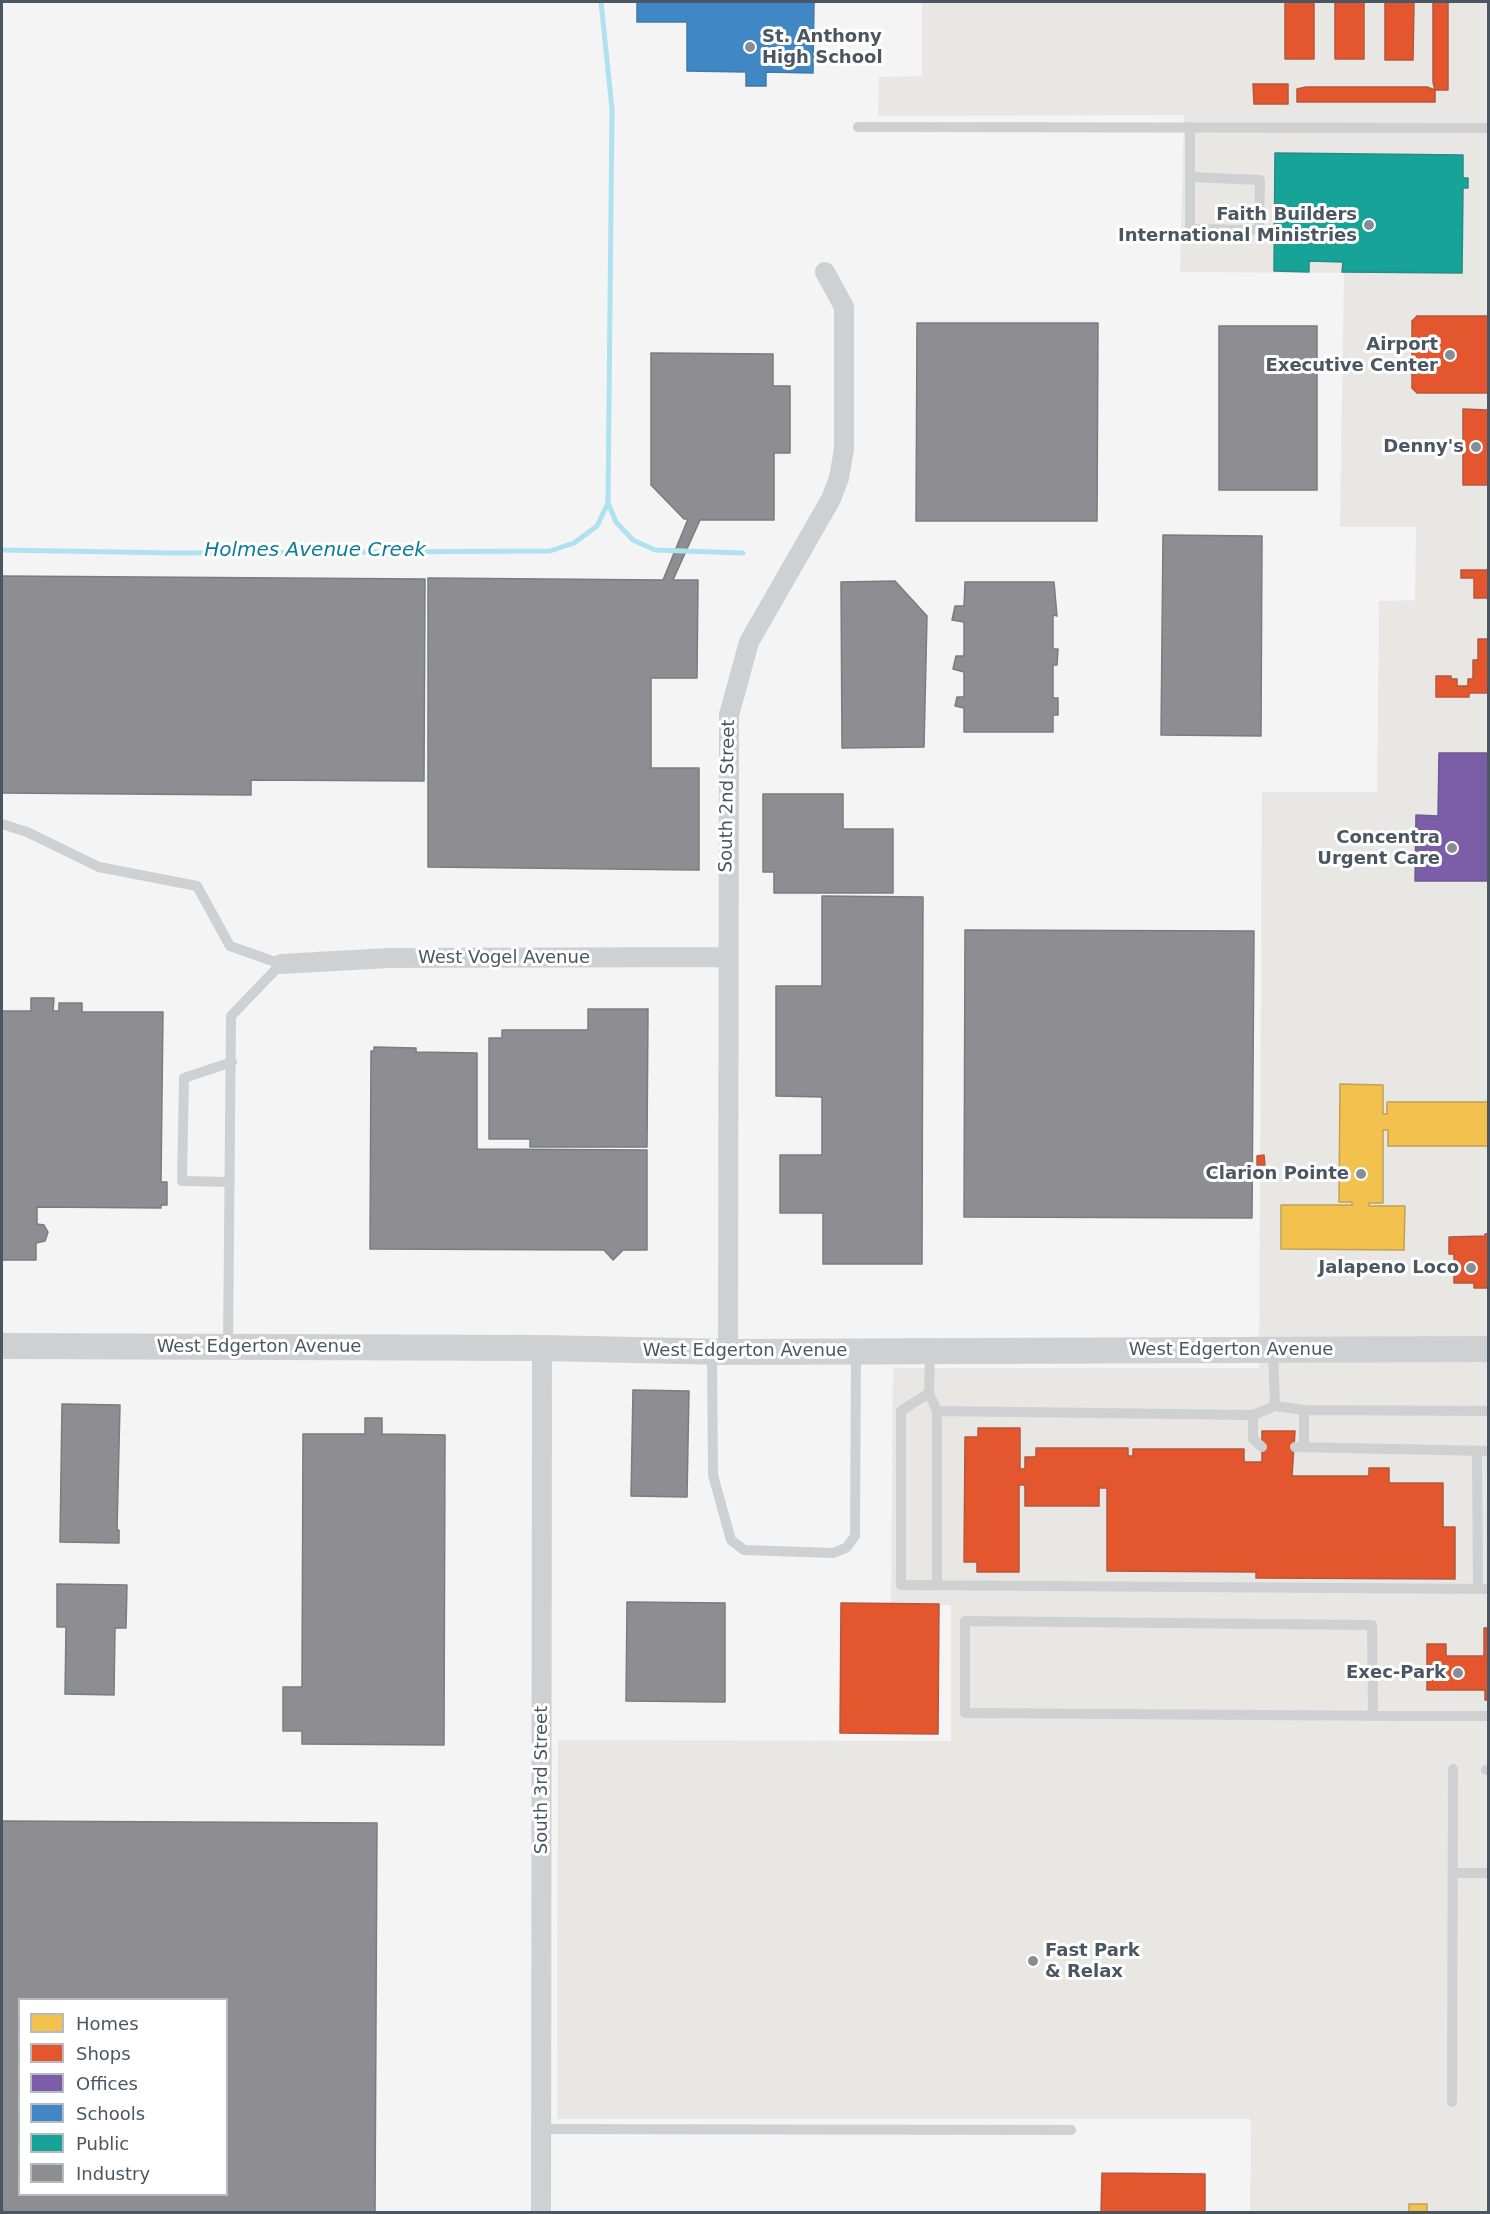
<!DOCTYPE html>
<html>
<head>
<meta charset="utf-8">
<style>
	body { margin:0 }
	#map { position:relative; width:1490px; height:2214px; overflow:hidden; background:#f4f4f4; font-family:"DejaVu Sans",sans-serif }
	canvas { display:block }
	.frame { position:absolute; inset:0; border:3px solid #4a5661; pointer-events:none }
	.legend { position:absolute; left:18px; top:1998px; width:210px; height:198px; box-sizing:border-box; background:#fff; border:2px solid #b7bbc0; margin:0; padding:8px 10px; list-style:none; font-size:18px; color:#4a5661 }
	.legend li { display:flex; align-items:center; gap:12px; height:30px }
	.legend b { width:30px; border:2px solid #b7bbc0 }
</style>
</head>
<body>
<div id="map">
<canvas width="1490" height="2214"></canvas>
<div class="frame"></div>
<ul class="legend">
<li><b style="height:16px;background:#f2c14e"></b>Homes</li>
<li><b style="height:16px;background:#e4572e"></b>Shops</li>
<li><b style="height:16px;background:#7b5ea7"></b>Offices</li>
<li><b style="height:16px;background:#3f88c5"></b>Schools</li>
<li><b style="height:16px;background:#17a398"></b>Public</li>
<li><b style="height:16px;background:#8d8d92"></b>Industry</li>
</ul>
</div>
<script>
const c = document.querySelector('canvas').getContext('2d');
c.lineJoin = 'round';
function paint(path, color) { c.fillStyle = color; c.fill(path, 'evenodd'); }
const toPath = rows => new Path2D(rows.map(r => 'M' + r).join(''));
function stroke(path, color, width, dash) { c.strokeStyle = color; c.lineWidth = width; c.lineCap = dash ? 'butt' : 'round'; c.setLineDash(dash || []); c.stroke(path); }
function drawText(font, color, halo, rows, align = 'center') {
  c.font = font + ' "DejaVu Sans",sans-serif'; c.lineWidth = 6; c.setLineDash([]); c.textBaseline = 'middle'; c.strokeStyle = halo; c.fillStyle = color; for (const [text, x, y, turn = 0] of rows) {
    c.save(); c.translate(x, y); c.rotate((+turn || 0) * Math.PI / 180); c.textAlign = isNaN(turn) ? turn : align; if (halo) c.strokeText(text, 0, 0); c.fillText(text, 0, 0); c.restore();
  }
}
const commercial = toPath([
	[922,2,1488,2,1488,2212,1250,2212,1251,2119,557,2119,558,1740,951,1741,951,1605,891,1604,893,1368,1259,1368,1262,792,1377,792,1379,601,1415,600,1416,527,1340,527,1344,273,1180,272,1184,115,878,116,879,77,922,76]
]);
const homes = toPath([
	[1340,1084,1383,1085,1383,1114,1387,1114,1387,1102,1488,1102,1488,1146,1388,1146,1388,1130,1383,1130,1383,1203,1369,1203,1369,1206,1405,1206,1404,1250,1281,1249,1281,1205,1352,1205,1352,1202,1339,1202,1340,1084],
	[1409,2204,1427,2204,1427,2212,1409,2212,1409,2204]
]);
const shops = toPath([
	[1285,2,1314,2,1314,59,1285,59,1285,2],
	[1335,2,1364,2,1364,59,1335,59,1335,2],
	[1385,2,1414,2,1413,60,1385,60,1385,2],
	[1433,2,1448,2,1448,90,1435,90,1433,82,1433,2],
	[1253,84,1288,84,1288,104,1254,104,1253,84],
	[1306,87,1427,87,1435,90,1435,102,1297,102,1297,89,1306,87],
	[1417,316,1488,316,1488,393,1417,393,1412,388,1412,321,1417,316],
	[1463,409,1488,410,1488,485,1463,485,1463,409],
	[1461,570,1488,570,1488,598,1474,598,1474,578,1461,578,1461,570],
	[1478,639,1488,639,1488,693,1469,693,1469,697,1436,697,1436,676,1451,676,1451,679,1457,679,1457,686,1468,686,1468,679,1473,679,1473,660,1478,660,1478,639],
	[1264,1155,1265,1165,1257,1165,1257,1156,1264,1155],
	[1485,1234,1488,1234,1488,1288,1474,1288,1474,1283,1454,1283,1454,1254,1449,1254,1449,1237,1485,1236,1485,1234],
	[978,1428,1020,1428,1020,1469,1025,1469,1025,1457,1036,1457,1036,1448,1128,1448,1128,1456,1133,1456,1133,1449,1244,1449,1244,1462,1262,1462,1262,1431,1295,1431,1292,1476,1369,1476,1369,1468,1389,1468,1389,1483,1443,1483,1443,1527,1455,1527,1455,1579,1256,1578,1256,1572,1107,1571,1107,1488,1099,1488,1099,1506,1025,1506,1025,1485,1019,1485,1019,1572,977,1572,977,1562,964,1562,965,1437,978,1437,978,1428],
	[841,1603,939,1604,938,1734,840,1733,841,1603],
	[1484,1628,1488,1628,1488,1700,1485,1700,1485,1690,1427,1690,1427,1644,1446,1644,1446,1656,1484,1656,1484,1628],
	[1102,2173,1205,2174,1205,2212,1101,2212,1102,2173]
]);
const offices = toPath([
	[1439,753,1488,753,1488,881,1415,881,1416,815,1438,816,1439,753]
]);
const schools = toPath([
	[637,2,814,2,813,73,766,72,766,86,746,86,746,72,687,71,687,22,637,22,637,2]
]);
const public = toPath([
	[1275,153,1463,155,1463,178,1468,178,1468,188,1463,188,1462,273,1342,272,1343,262,1309,261,1309,272,1274,271,1275,153]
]);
const industry = toPath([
	[917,323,1098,323,1097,521,916,521,917,323],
	[1219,326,1317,326,1317,490,1219,490,1219,326],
	[651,353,773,354,773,386,790,386,790,453,774,453,774,520,700,520,673,580,698,580,697,678,651,678,651,768,699,768,699,870,428,867,428,578,663,580,688,519,684,519,651,485,651,353],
	[1163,535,1262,536,1261,736,1161,735,1163,535],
	[2,576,425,579,424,781,251,780,251,795,2,793,2,576],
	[895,581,927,616,924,747,842,748,841,582,895,581],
	[965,582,1054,582,1057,616,1053,615,1053,649,1058,649,1057,665,1053,665,1053,698,1058,698,1058,715,1053,715,1053,732,964,732,964,708,955,706,957,697,964,697,964,672,953,669,956,656,964,656,964,622,952,620,955,606,964,606,965,582],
	[763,794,843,794,843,829,893,829,893,893,774,893,774,872,763,872,763,794],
	[822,896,923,897,922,1264,823,1264,823,1213,780,1213,780,1155,822,1155,822,1097,776,1096,776,986,822,986,822,896],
	[965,930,1254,931,1252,1218,964,1217,965,930],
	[31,998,54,998,53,1011,59,1011,59,1003,82,1003,82,1012,163,1012,161,1182,167,1182,167,1205,161,1205,161,1208,37,1207,37,1224,44,1225,48,1232,45,1241,36,1243,36,1260,2,1260,2,1011,31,1011,31,998],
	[588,1009,648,1009,647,1147,530,1147,530,1139,489,1139,489,1038,502,1038,502,1030,588,1030,588,1009],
	[374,1047,416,1048,416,1052,477,1053,477,1149,647,1150,647,1250,623,1250,613,1260,604,1250,370,1249,371,1051,374,1051,374,1047],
	[633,1390,689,1391,687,1497,631,1496,633,1390],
	[62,1404,120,1405,117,1530,119,1530,119,1543,60,1542,62,1404],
	[365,1418,382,1418,382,1434,445,1435,444,1745,302,1744,302,1731,283,1731,283,1687,302,1687,303,1434,365,1434,365,1418],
	[57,1584,127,1585,126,1628,115,1628,114,1695,65,1694,66,1627,57,1627,57,1584],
	[627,1602,725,1603,725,1702,626,1701,627,1602],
	[2,1821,377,1823,375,2212,2,2212,2,1821],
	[20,2000,226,2000,226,2194,20,2194,20,2000]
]);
const stream = toPath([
	[608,503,616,522,633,540,655,550,743,553],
	[2,550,176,553,550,551,574,543,597,526,608,503,612,109,601,2]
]);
const service = toPath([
	[858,127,1488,128],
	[1190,127,1190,229,1259,230,1260,180,1190,177],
	[2,824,27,832,99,867,197,886,230,946,281,964,231,1016,228,1347],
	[230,1182,182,1181,184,1078,232,1062],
	[1273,1350,1275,1406],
	[930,1351,929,1393,937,1411],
	[712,1352,713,1475,731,1540,744,1550,833,1553,846,1548,855,1536,856,1351],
	[929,1393,901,1411,901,1585,1488,1589],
	[1262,1447,1253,1439,1253,1415,1275,1406,1304,1410,1488,1411],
	[1295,1447,1488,1451],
	[1304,1448,1304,1410],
	[1477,1451,1478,1589],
	[937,1585,937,1411,1253,1415],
	[1373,1716,1372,1625,965,1621,965,1713,1413,1716,1488,1716],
	[1486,1770,1488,1770],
	[1453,1873,1488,1873],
	[1452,2102,1453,1769],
	[541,2129,1071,2130]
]);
const minor = toPath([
	[281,964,389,958,726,957],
	[728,1352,729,715,749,642,831,499,839,478,844,449,844,307,825,272],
	[541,2212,542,1348]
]);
const tertiary = toPath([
	[2,1346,542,1348,728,1352,1488,1349]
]);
const markers = [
	[750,47,6,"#868d94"],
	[1369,225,6,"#868d94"],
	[1450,355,6,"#868d94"],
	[1476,447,6,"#868d94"],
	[1452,848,6,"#868d94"],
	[1361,1174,6,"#868d94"],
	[1471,1268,6,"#868d94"],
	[1458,1673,6,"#868d94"],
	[1033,1961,6,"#868d94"]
];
const poiNames = [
	["St. Anthony",762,37,"left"],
	["High School",762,58,"left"],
	["Faith Builders",1357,215],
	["International Ministries",1357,236],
	["Airport",1438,345],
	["Executive Center",1438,366],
	["Denny's",1464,447],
	["Concentra",1440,838],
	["Urgent Care",1440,859],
	["Clarion Pointe",1349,1174],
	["Jalapeno Loco",1459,1268],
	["Exec-Park",1446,1673],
	["Fast Park",1045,1951,"left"],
	["& Relax",1045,1972,"left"]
];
const streetNames = [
	["South 2nd Street",728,796,-89],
	["West Vogel Avenue",504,958],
	["West Edgerton Avenue",259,1347],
	["West Edgerton Avenue",1231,1350],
	["West Edgerton Avenue",745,1351],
	["South 3rd Street",542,1780,-90]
];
const waterNames = [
	["Holmes Avenue Creek",315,551]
];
paint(commercial, '#e8e7e3');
paint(homes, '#f2c14e');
stroke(homes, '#c0a154', 1.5);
paint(shops, '#e4572e');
stroke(shops, '#b6573d', 1.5);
paint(offices, '#7b5ea7');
stroke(offices, '#6c5c92', 1.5);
paint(schools, '#3f88c5');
stroke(schools, '#4279a7', 1.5);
paint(public, '#17a398');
stroke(public, '#268c88', 1.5);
paint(industry, '#8d8d92');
stroke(industry, '#797c83', 1.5);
stroke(stream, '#aee2f0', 5);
stroke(service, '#ced0d2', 10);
stroke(minor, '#ced0d2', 20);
stroke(tertiary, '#ced0d2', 26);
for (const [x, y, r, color] of markers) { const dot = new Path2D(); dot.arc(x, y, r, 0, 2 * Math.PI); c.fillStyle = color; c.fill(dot); stroke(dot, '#fff', 2); }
drawText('bold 18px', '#4a5661', '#fff', poiNames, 'right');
drawText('18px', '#4a5661', '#fff', streetNames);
drawText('italic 20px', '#0c7c9b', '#fff', waterNames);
</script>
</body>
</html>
